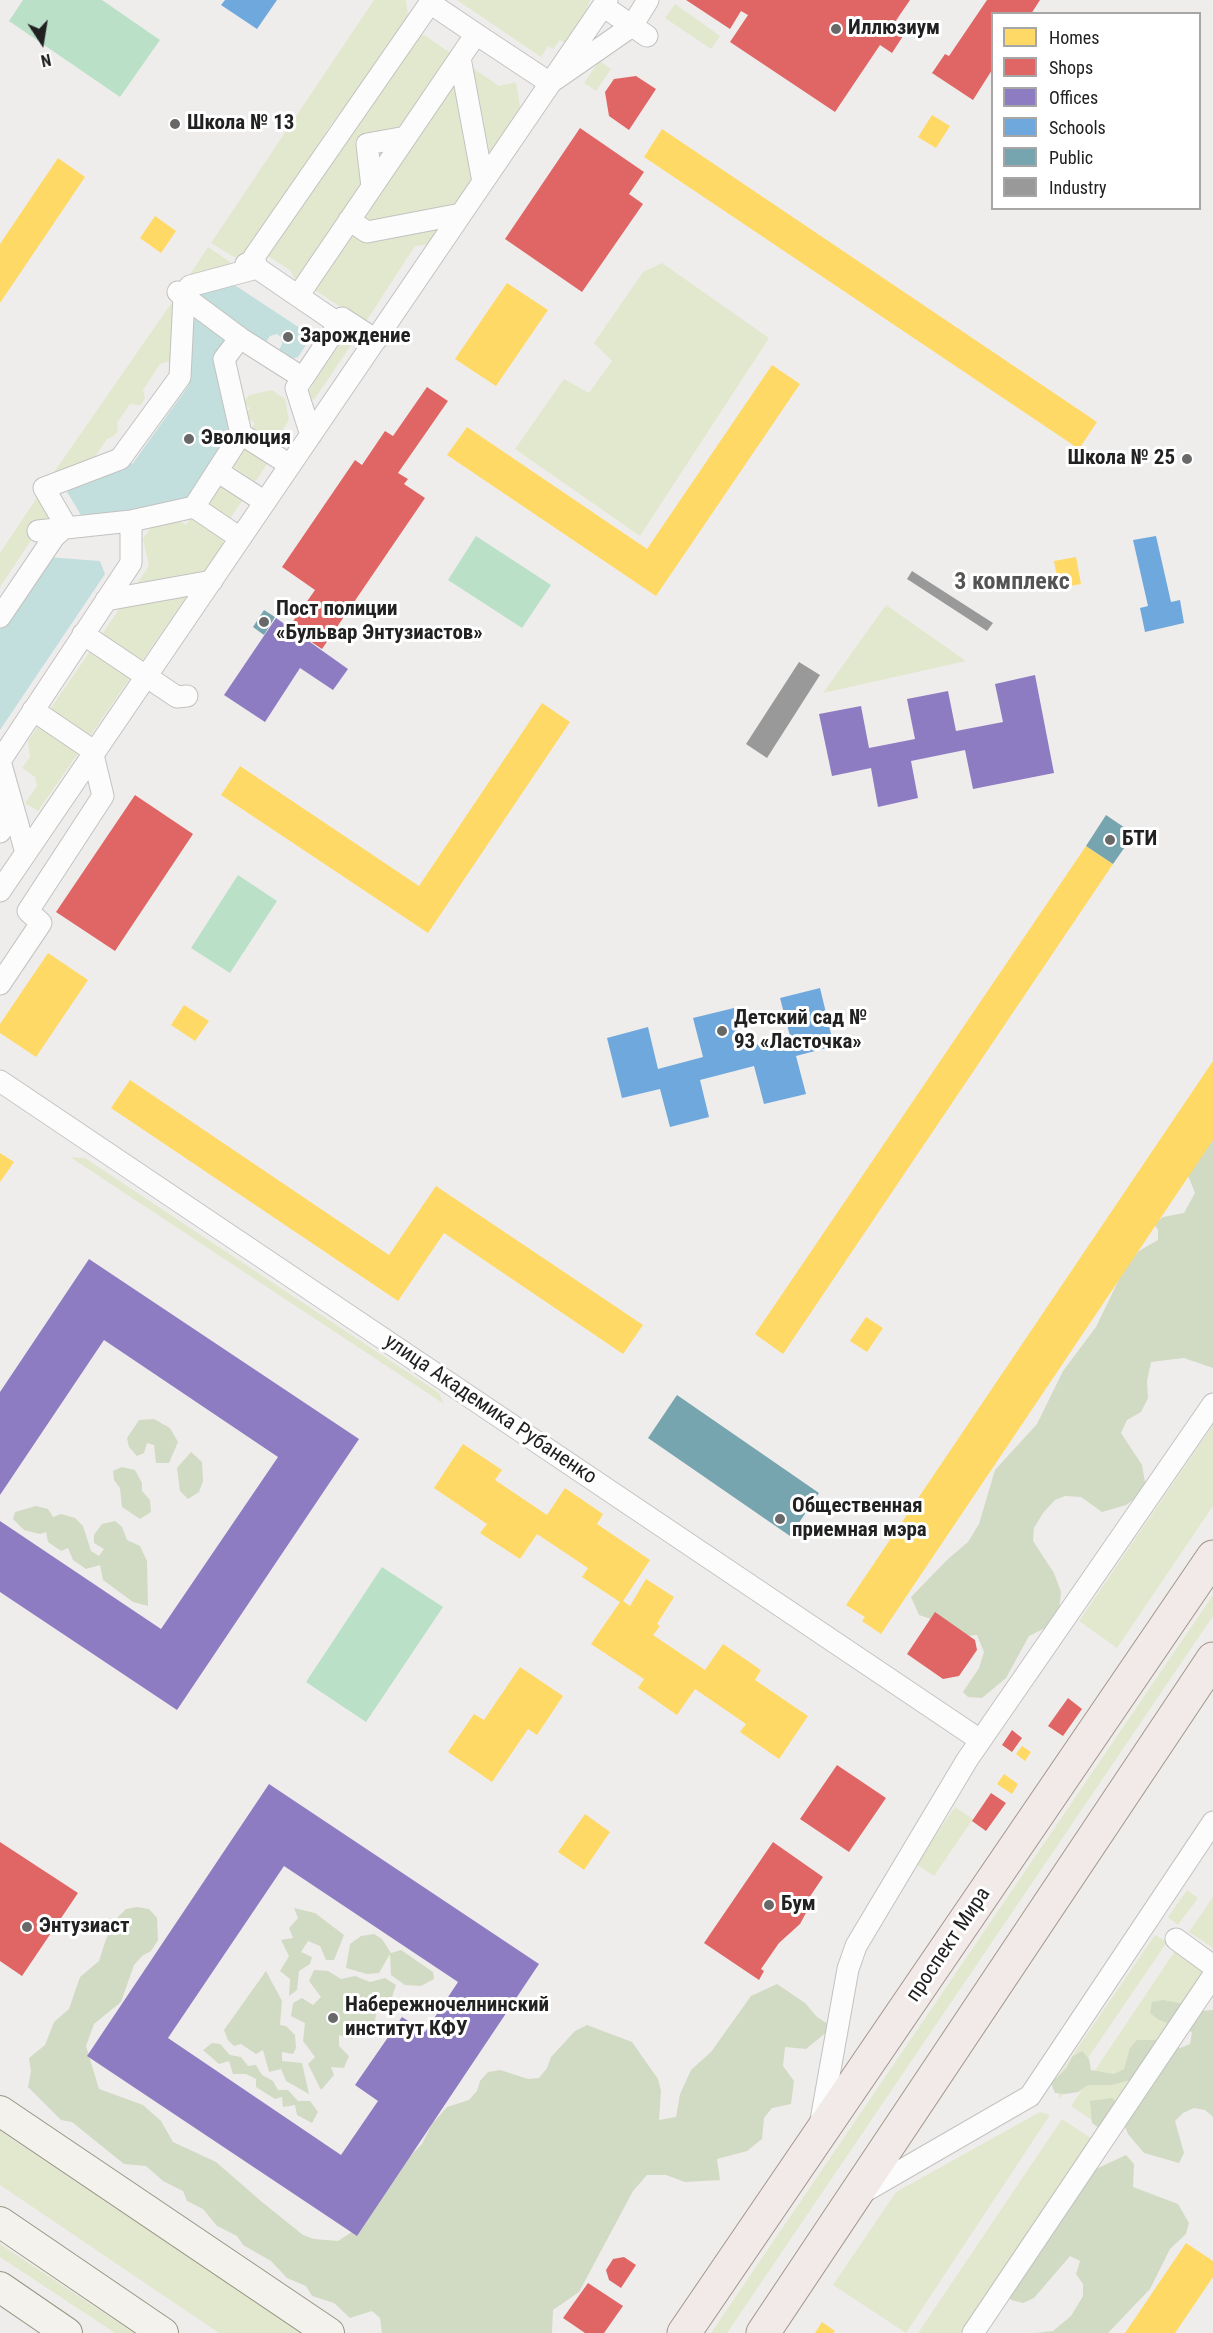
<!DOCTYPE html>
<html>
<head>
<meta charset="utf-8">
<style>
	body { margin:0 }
	#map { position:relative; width:1213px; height:2333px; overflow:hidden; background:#efedeb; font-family:"Roboto Condensed",sans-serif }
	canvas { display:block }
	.legend { position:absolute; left:991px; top:12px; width:210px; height:198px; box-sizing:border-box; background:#fff; border:2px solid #a6a6a6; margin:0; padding:8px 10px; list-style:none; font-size:18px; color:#212121 }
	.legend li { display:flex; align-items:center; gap:12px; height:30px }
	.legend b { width:30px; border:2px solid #a6a6a6 }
	.north { position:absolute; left:12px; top:12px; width:60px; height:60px; -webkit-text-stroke:4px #fff; paint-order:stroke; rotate:168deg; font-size:16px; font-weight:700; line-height:24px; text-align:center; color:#212121 }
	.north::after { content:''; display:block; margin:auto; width:21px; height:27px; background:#212121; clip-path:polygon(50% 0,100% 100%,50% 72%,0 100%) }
</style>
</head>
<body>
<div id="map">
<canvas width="1213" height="2333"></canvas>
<ul class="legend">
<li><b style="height:16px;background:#ffd966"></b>Homes</li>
<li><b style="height:16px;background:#e06666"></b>Shops</li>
<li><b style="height:16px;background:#8e7cc3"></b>Offices</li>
<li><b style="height:16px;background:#6fa8dc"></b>Schools</li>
<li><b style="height:16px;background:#76a5af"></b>Public</li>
<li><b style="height:16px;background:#999"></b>Industry</li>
</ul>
<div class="north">N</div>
</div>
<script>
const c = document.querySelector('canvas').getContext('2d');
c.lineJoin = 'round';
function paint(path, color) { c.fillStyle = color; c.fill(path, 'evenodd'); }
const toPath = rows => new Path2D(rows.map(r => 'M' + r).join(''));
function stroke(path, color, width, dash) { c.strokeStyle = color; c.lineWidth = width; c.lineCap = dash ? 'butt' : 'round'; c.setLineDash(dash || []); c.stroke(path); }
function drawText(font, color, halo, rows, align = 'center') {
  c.font = font + ' "Roboto Condensed",sans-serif'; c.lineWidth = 6; c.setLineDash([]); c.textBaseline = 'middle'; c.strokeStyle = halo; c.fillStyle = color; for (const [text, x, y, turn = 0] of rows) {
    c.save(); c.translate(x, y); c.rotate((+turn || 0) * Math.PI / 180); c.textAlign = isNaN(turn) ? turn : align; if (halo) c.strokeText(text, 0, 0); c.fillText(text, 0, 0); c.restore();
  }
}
const grass = toPath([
	[374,0,406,0,409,24,332,123,249,256,234,257,211,243],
	[457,0,590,0,585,14,565,43,560,40,553,49,548,46,541,57],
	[675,4,720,36,711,49,665,18],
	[424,35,452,54,295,280,290,270,263,253,411,38],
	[599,61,611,69,596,91,584,83],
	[467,64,499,86,516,82,520,107,431,244,415,246,365,323,313,289],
	[208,247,230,262,232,269,187,279],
	[662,263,769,338,640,536,515,449,564,379,589,393,612,361,594,343,643,272],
	[177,295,173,360,160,364,143,390,145,398,141,405,130,404,117,423,118,431,114,436,107,439,94,458,52,475],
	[349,331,357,336,314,400,306,395],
	[272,390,285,399,289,420,279,436,261,440,249,431,255,423,244,416,250,408,243,403,249,395],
	[247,442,271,458,255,482,231,465],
	[220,481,244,498,227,523,203,506],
	[38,496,54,524,40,527,0,587,0,553],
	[194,513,221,531,223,544,38,811,25,803,37,786,35,777,22,768,30,757,28,741,149,566,143,539,156,520,173,517,186,525],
	[886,605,966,661,823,693],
	[70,1157,85,1158,439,1393,444,1404],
	[1213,1425,1213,1506,1117,1648,1079,1621],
	[1213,1595,1213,1616,727,2333,711,2333],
	[955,1807,973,1819,934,1876,916,1864],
	[1187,1890,1198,1898,1178,1925,1168,1917],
	[1213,1897,1213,1948,1189,1932],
	[1155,1935,1167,1942,1060,2099,1055,2081],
	[1177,1948,1209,1970,1103,2128,1071,2106],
	[1040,2112,1050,2115,906,2333,833,2285,896,2192],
	[1062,2119,1095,2141,965,2333,918,2333],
	[0,2131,302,2333,219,2333,0,2185],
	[0,2244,134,2333,115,2333,0,2257]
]);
const forest = toPath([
	[1213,1140,1213,1368,1184,1358,1151,1362,1147,1381,1148,1398,1141,1412,1127,1420,1121,1433,1142,1465,1145,1482,1141,1494,1126,1505,1102,1512,1081,1497,1065,1496,1055,1500,1043,1513,1034,1528,1033,1541,1054,1573,1061,1592,1059,1612,1045,1628,1029,1636,1006,1678,982,1698,968,1697,963,1692,979,1668,984,1652,977,1635,956,1637,934,1620,919,1615,911,1597,948,1559,968,1542,979,1524,995,1470,1037,1424,1063,1371,1096,1327,1126,1265,1139,1251,1158,1240,1158,1230,1154,1224,1163,1217,1184,1213,1195,1193,1187,1173],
	[154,1419,170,1428,178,1442,169,1463,156,1463,154,1445,147,1443,144,1453,137,1456,129,1447,127,1438,139,1420],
	[191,1452,202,1462,203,1481,199,1492,188,1499,180,1491,177,1468],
	[122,1467,135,1470,142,1483,142,1491,150,1500,151,1512,140,1519,122,1507,120,1488,114,1480,113,1471],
	[36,1506,48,1509,53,1517,61,1514,75,1518,83,1526,91,1551,99,1556,104,1549,94,1543,94,1535,102,1524,115,1521,122,1527,127,1540,140,1546,147,1561,148,1606,133,1602,103,1580,100,1565,86,1569,73,1560,68,1548,61,1551,48,1542,46,1532,40,1534,24,1530,13,1519,15,1512],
	[137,1907,149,1909,157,1918,158,1940,151,1951,142,1956,134,1965,121,2002,94,2024,86,2046,99,2089,143,2105,161,2121,173,2142,216,2162,262,2202,303,2235,314,2239,338,2241,361,2226,398,2168,422,2144,432,2124,447,2107,469,2100,477,2091,480,2081,488,2072,500,2070,528,2079,539,2078,547,2068,551,2057,575,2031,587,2025,632,2042,658,2079,661,2091,659,2120,676,2117,680,2094,691,2070,711,2052,751,1996,777,1984,805,2003,817,2017,833,2027,806,2049,785,2047,783,2066,794,2081,791,2104,772,2108,764,2118,762,2139,747,2151,717,2159,720,2180,685,2182,666,2175,647,2175,633,2191,579,2292,553,2310,552,2333,382,2333,380,2318,372,2311,350,2318,334,2303,312,2296,306,2286,287,2278,271,2261,243,2245,237,2236,217,2226,203,2209,187,2201,183,2191,163,2181,146,2166,124,2164,72,2122,61,2120,28,2087,31,2071,29,2058,45,2045,54,2022,69,2009,80,1977,99,1961,106,1939,118,1917,126,1909],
	[294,1908,315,1913,344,1935,334,1960,326,1960,320,1946,308,1941,301,1952,312,1957,310,1964,299,1971,297,1990,289,1996,290,1979,280,1971,289,1956,281,1940,293,1938,289,1928,298,1918],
	[374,1934,382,1939,391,1953,401,1950,433,1972,434,1979,421,1986,405,1985,391,1975,390,1954,379,1973,367,1974,346,1968,350,1944,361,1936],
	[314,1970,328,1971,341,1979,355,1976,370,1982,385,1978,396,1985,391,2000,377,2007,375,2021,359,2024,362,2031,352,2039,339,2035,339,2046,349,2056,344,2068,331,2067,334,2075,321,2090,308,2064,315,2057,303,2041,305,2023,291,2016,293,2003,302,1998,313,2005,321,1997,309,1981],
	[266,1971,282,2001,280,2025,286,2026,295,2035,296,2048,293,2054,282,2052,282,2061,302,2063,309,2094,286,2081,281,2069,269,2072,263,2050,256,2054,241,2044,234,2046,228,2040,224,2030],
	[1163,2000,1184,2004,1191,2012,1213,2010,1213,2117,1205,2110,1194,2108,1183,2113,1175,2121,1184,2153,1179,2163,1144,2153,1128,2134,1124,2124,1102,2130,1092,2123,1090,2101,1112,2098,1119,2105,1134,2079,1111,2085,1088,2085,1078,2092,1066,2094,1055,2093,1051,2083,1067,2068,1072,2057,1082,2051,1089,2059,1091,2070,1114,2074,1124,2069,1130,2048,1137,2040,1158,2040,1180,2048,1190,2044,1192,2032,1159,2020,1150,2013,1152,2002],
	[212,2043,220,2044,230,2055,241,2057,248,2066,256,2065,262,2075,273,2081,278,2090,288,2090,298,2101,310,2101,318,2112,312,2123,297,2115,295,2105,283,2107,282,2097,275,2099,256,2087,256,2079,246,2074,233,2074,229,2061,219,2064,203,2050],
	[1126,2155,1134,2164,1133,2187,1178,2204,1189,2223,1186,2234,1170,2249,1150,2289,1108,2333,1036,2333,1053,2331,1071,2316,1083,2296,1083,2284,1076,2274,1080,2261,1070,2256,1034,2298,1023,2303,1011,2300,1007,2290,1094,2170]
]);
const pitch = toPath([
	[23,0,102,0,160,40,120,97,9,21],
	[476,536,551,585,522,628,448,580],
	[238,875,277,901,230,973,191,948],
	[382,1567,443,1607,366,1722,306,1682]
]);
const water = toPath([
	[233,284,309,334,310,339,298,357,292,359,279,350,282,344,281,337,277,334,270,336,266,342,196,295,199,292],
	[188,311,226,341,232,440,195,498,84,520,67,492,89,477,133,463,189,385],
	[48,557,100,561,105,574,0,730,0,628]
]);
const homes = toPath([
	[932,115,950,126,936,148,918,137],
	[662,129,1097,422,1079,449,644,157],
	[58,158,85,177,0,303,0,244],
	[155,216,176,231,161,253,140,238],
	[507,283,548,310,496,386,455,359],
	[772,365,800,384,656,596,447,455,467,427,647,549],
	[1076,557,1081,584,1059,588,1054,561],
	[542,703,570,722,428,933,221,795,240,766,419,886],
	[1086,846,1113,864,783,1354,755,1334],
	[48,953,88,980,36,1057,0,1033,0,1024],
	[184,1005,209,1021,195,1041,171,1025],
	[1213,1061,1213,1140,881,1634,862,1621,865,1617,846,1605],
	[130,1080,389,1255,436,1186,643,1325,623,1354,444,1233,398,1301,111,1108],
	[0,1153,14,1162,0,1182],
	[866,1317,883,1328,867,1352,850,1341],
	[463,1444,502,1470,495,1480,547,1515,565,1488,603,1514,597,1524,650,1560,623,1601,630,1606,646,1579,674,1597,657,1624,660,1626,653,1635,705,1670,723,1644,761,1670,755,1680,808,1716,779,1759,740,1732,746,1724,695,1689,677,1715,638,1688,644,1679,591,1644,620,1602,582,1577,588,1568,537,1534,520,1559,480,1533,487,1524,434,1488],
	[520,1667,563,1696,537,1735,528,1729,492,1782,448,1752,474,1714,484,1720],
	[1022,1746,1031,1752,1025,1761,1016,1754],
	[1004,1774,1018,1784,1012,1794,997,1784],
	[585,1814,610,1832,584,1870,558,1852],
	[1186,2243,1213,2261,1213,2277,1175,2333,1125,2333],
	[822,2322,835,2331,833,2333,815,2333]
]);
const shops = toPath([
	[686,0,910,0,893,25,905,33,892,53,880,45,835,112,730,42,748,15,741,11,730,29],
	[987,0,1040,0,1031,14,992,14,992,70,973,100,932,73,945,54,949,56],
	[636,76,656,89,629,130,609,116,605,92,614,79],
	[580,128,644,172,629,194,643,204,582,292,505,239],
	[427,387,448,401,398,473,408,479,404,484,425,498,322,649,289,627,315,590,282,567,355,460,362,465,385,431,393,436],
	[135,795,193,834,115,951,56,912],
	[935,1612,975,1640,977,1650,959,1676,943,1679,907,1654],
	[1068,1698,1082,1709,1063,1736,1048,1726],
	[1012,1730,1022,1738,1012,1752,1002,1745],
	[837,1765,886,1798,849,1852,800,1819],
	[991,1793,1006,1803,986,1831,972,1821],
	[0,1842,78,1893,22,1976,0,1961],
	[773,1842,823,1877,809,1898,807,1911,800,1924,779,1943,761,1969,764,1971,759,1980,704,1943],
	[624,2257,636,2265,621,2288,609,2280,606,2270,613,2259],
	[588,2283,623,2306,604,2333,585,2333,563,2318]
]);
const offices = toPath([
	[276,618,348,669,333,690,300,668,265,722,224,695],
	[1035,675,1054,773,973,789,965,750,911,761,918,798,878,807,871,768,832,776,819,714,861,706,869,748,915,739,907,699,948,691,956,731,1003,722,995,684],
	[89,1259,359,1439,177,1710,0,1592,0,1521,161,1629,278,1457,104,1340,0,1495,0,1392],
	[269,1784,539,1964,357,2236,87,2056],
	[284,1866,458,1982,425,2032,402,2017,355,2085,378,2101,341,2155,168,2038]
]);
const schools = toPath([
	[225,0,277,0,257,29,221,5],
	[1156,536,1171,602,1180,600,1184,623,1145,632,1140,608,1148,606,1133,540],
	[820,988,834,1046,796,1056,806,1094,764,1104,754,1066,700,1080,709,1117,670,1127,660,1089,622,1098,607,1038,648,1027,658,1069,703,1057,693,1018,734,1008,744,1048,790,1036,780,998]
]);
const public = toPath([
	[264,610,275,617,264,635,253,627],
	[1106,815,1134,834,1113,864,1086,846],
	[677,1395,819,1493,790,1536,648,1438]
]);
const industry = toPath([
	[912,571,993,623,987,631,907,579],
	[799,662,820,675,767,758,746,744]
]);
const street = toPath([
	[603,6,647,36],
	[460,58,483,182],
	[372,187,367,144,406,137],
	[349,220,367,232,461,214],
	[246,264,257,268,254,257,430,3,476,34],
	[178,292,240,338,224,359,241,434,194,507],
	[298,296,476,34,550,83,632,26,648,0],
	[339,324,342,318,376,340],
	[303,378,296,388,311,435],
	[241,434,290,465],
	[217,471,265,502],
	[131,521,194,507,240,538],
	[66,526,44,488,120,459,180,377,184,296,190,286,257,268,339,324,303,378,240,338],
	[106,600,212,581],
	[0,617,54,537,66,526],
	[83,634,177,697,187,696],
	[33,710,95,752],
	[0,832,14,811,8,807],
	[26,853,0,761,131,563,131,521,38,531],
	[0,891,607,0],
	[0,984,41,923,28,911,103,796,93,755],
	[0,1081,980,1740],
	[1176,1939,1213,1966],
	[821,2120,848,1969,856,1946,967,1760,1213,1404],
	[862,2193,1030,2096,1213,1822],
	[973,2333,1213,1976]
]);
const secondary = toPath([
	[0,2111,329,2333],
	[0,2222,163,2333],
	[0,2287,67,2333]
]);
const primary = toPath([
	[684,2333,1213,1557],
	[763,2333,1213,1659]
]);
const markers = [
	[836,29,6,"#696868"],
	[175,124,6,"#696868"],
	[288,337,6,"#696868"],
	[189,439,6,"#696868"],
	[1187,459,6,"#696868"],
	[264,622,6,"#696868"],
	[1110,840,6,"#696868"],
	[722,1031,6,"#696868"],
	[780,1519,6,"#696868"],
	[769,1905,6,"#696868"],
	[27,1927,6,"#696868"],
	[333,2018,6,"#696868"]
];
const poiNames = [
	["Иллюзиум",848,29],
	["Школа № 13",187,124],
	["Зарождение",300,337],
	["Эволюция",201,439],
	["Школа № 25",1175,459,"right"],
	["Пост полиции",276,610],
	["«Бульвар Энтузиастов»",276,634],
	["БТИ",1122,840],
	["Детский сад №",734,1019],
	["93 «Ласточка»",734,1043],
	["Общественная",792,1507],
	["приемная мэра",792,1531],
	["Бум",781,1905],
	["Энтузиаст",39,1927],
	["Набережночелнинский",345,2006],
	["институт КФУ",345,2030]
];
const streetNames = [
	["улица Академика Рубаненко",490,1410,34],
	["проспект Мира",949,1945,-56]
];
const quarterNames = [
	["3 комплекс",1012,583]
];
paint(grass, '#e2e8cd');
paint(forest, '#d1dac3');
paint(pitch, '#bbe0c8');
paint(water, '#c2dfde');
paint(homes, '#ffd966');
paint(shops, '#e06666');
paint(offices, '#8e7cc3');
paint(schools, '#6fa8dc');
paint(public, '#76a5af');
paint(industry, '#999');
stroke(street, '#c2c2c1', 23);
stroke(secondary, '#989584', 32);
stroke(primary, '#a3958a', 35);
stroke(street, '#fdfcfc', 21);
stroke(secondary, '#f3f2ed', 30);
stroke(primary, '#f1eae8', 33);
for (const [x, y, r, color] of markers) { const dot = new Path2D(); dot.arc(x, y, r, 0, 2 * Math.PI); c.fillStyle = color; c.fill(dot); stroke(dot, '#fff', 2); }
drawText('bold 21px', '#212121', '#fff', poiNames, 'left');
drawText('21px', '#212121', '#fff', streetNames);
drawText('bold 24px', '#545454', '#fff', quarterNames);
</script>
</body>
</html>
